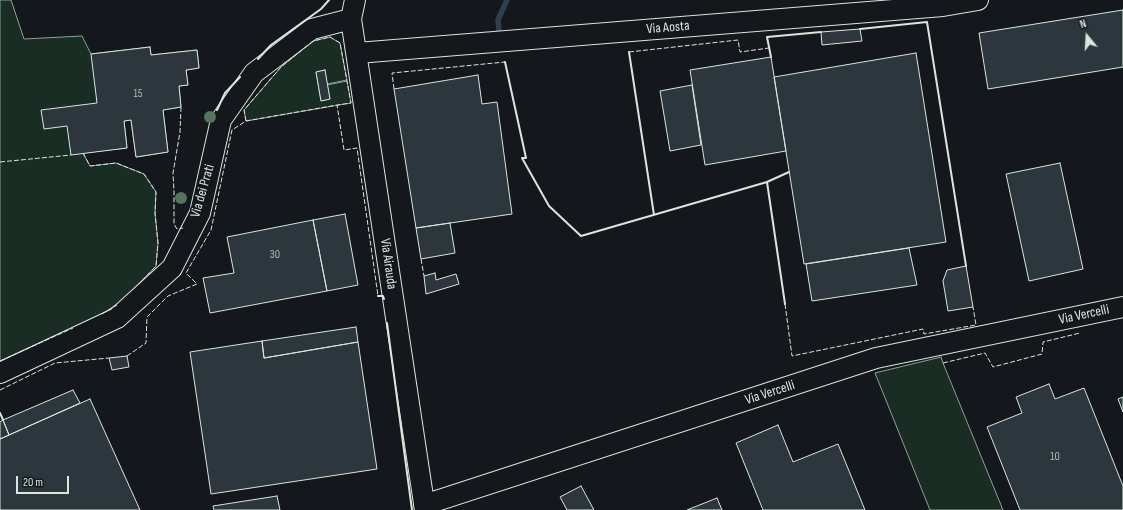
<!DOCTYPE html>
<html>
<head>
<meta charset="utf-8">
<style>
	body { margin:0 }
	#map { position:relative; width:1123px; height:510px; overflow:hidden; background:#14181c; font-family:"Sofia Sans Condensed",sans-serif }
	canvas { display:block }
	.north { position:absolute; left:1067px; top:16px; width:40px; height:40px; -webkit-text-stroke:3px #14181c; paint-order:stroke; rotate:342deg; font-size:11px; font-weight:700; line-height:16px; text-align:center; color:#d8e6dc }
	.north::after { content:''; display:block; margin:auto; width:14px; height:18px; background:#d8e6dc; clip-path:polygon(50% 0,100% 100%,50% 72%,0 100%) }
	.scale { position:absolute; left:16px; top:476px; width:53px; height:18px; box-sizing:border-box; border:2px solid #d8e6dc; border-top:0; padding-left:5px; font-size:12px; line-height:14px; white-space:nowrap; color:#d8e6dc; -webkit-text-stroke:3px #14181c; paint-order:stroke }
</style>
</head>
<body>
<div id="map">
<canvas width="1123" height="510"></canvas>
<div class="north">N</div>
<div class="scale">20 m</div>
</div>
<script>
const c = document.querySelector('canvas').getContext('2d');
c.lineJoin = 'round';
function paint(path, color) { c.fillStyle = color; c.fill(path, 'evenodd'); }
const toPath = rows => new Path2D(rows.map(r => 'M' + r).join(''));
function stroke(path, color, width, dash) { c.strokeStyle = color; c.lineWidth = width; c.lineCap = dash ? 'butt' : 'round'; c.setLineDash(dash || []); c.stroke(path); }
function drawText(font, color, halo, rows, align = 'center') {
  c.font = font + ' "Sofia Sans Condensed",sans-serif'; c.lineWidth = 3; c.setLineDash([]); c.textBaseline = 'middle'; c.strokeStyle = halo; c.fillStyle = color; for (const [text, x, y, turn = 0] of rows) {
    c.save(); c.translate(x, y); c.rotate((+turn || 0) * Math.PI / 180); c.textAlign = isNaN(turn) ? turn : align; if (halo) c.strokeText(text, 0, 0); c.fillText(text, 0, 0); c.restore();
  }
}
const green = toPath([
	[0,0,11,0,24,39,82,36,91,54,150,47,151,55,197,50,199,68,186,70,188,85,179,86,181,107,163,110,168,152,136,157,131,120,124,121,127,148,83,153,90,166,116,163,144,174,156,192,155,213,158,243,156,266,123,300,102,314,0,361,0,0],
	[330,37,340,43,347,80,327,84,325,70,316,72,321,101,330,99,327,85,347,81,351,103,246,121,244,110,281,67,313,41,330,37],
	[941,357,943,363,1003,510,930,510,875,373,941,357]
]);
const stream = toPath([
	[499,30,498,20,507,0]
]);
const building = toPath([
	[1123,10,1123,67,988,89,979,33,1123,10],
	[860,29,862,41,822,45,821,32,860,29],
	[150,47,151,55,197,50,199,68,186,70,188,85,179,86,181,107,163,110,168,152,136,157,131,120,124,121,127,148,71,155,67,126,44,129,41,110,97,103,91,54,150,47],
	[916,53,946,242,804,264,774,77,916,53],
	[771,57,786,151,705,165,690,70,771,57],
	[325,70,330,99,321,101,316,72,325,70],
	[478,75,482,104,497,102,512,214,416,228,394,89,478,75],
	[692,85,701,145,670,151,660,91,692,85],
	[1060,163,1083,269,1029,281,1006,174,1060,163],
	[345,214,358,285,327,291,313,220,345,214],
	[313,220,327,291,210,313,203,278,234,273,227,237,313,220],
	[450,223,455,253,421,259,416,228,450,223],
	[909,248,917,285,812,301,806,264,909,248],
	[966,266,973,307,948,311,943,281,947,270,966,266],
	[435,273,436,280,456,274,459,284,426,294,424,276,435,273],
	[356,327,358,342,264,358,262,341,356,327],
	[262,341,264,358,358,342,377,469,211,494,190,352,262,341],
	[127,356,129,367,112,370,109,358,127,356],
	[1049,384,1055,399,1084,388,1123,486,1123,510,1020,510,987,427,1022,413,1016,397,1049,384],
	[73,390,80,403,9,435,3,420,73,390],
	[1123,397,1123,412,1118,399,1123,397],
	[90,399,140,510,0,510,0,439,90,399],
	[3,420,9,435,0,439,0,422,3,420],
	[778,425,793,462,838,444,865,510,763,510,736,443,778,425],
	[581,486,594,510,567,510,560,497,581,486],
	[277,496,280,510,214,510,213,506,277,496],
	[717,498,722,510,687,510,717,498]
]);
const minor = toPath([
	[355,0,351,19,425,510],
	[357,53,943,6,978,0],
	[0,373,117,318,172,268,200,213,221,120,254,73,312,29,351,19],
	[424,505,876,358,1123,307]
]);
const fence = toPath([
	[629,52,738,40,740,52,769,48],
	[394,89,392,73,505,62],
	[181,107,180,132,173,173,174,192,174,224,177,229,183,228],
	[246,121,244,110,281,67,313,41,330,37,340,43,351,103,337,105],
	[83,153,90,166,116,163,144,174,156,192,155,213,158,243,156,266,139,284],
	[0,162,71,155],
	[421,259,424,276],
	[785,304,792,356,923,329,924,334,976,325,973,307],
	[102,314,117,305],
	[127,356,146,343,147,317,168,296,197,284,186,273,211,230,232,130,246,121,337,105,344,150,357,148,378,296],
	[0,361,73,328],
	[943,363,985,353,993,367,1042,354,1043,342,1080,333],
	[0,390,55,363,109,358]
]);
const wall = toPath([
	[860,29,927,22,966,266],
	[629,52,654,215],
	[771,57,767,37,821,32],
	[258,59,271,45,321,9,329,0],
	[505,62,526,158,522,158,549,206,581,236,767,182],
	[217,110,225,93,240,77],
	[378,296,383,296,384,299],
	[785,304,767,182,789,172],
	[387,323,412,510],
	[0,413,3,420]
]);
const trees = [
	[210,117],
	[181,198]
];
const numberNames = [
	["15",138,94],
	["30",275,255],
	["10",1055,457]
];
const streetNames = [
	["Via Aosta",668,28,-5],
	["Via dei Prati",203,191,-74],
	["Via Airauda",388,264,82],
	["Via Vercelli",1084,315,-12],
	["Via Vercelli",770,393,-18]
];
paint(green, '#1a2d24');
stroke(green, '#939e99', 1);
stroke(stream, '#2f3f4d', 5.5);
paint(building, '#2c363c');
stroke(building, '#d8e6dc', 1);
stroke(minor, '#d8e6dc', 22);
stroke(minor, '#14181c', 20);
stroke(fence, '#d8e6dc', 1, [5, 2]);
stroke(wall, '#d8e6dc', 2);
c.fillStyle = '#55745f';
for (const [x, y] of trees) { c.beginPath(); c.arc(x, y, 6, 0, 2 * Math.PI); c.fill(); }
drawText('12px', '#adbab4', null, numberNames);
drawText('14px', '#d8e6dc', '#14181c', streetNames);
</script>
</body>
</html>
